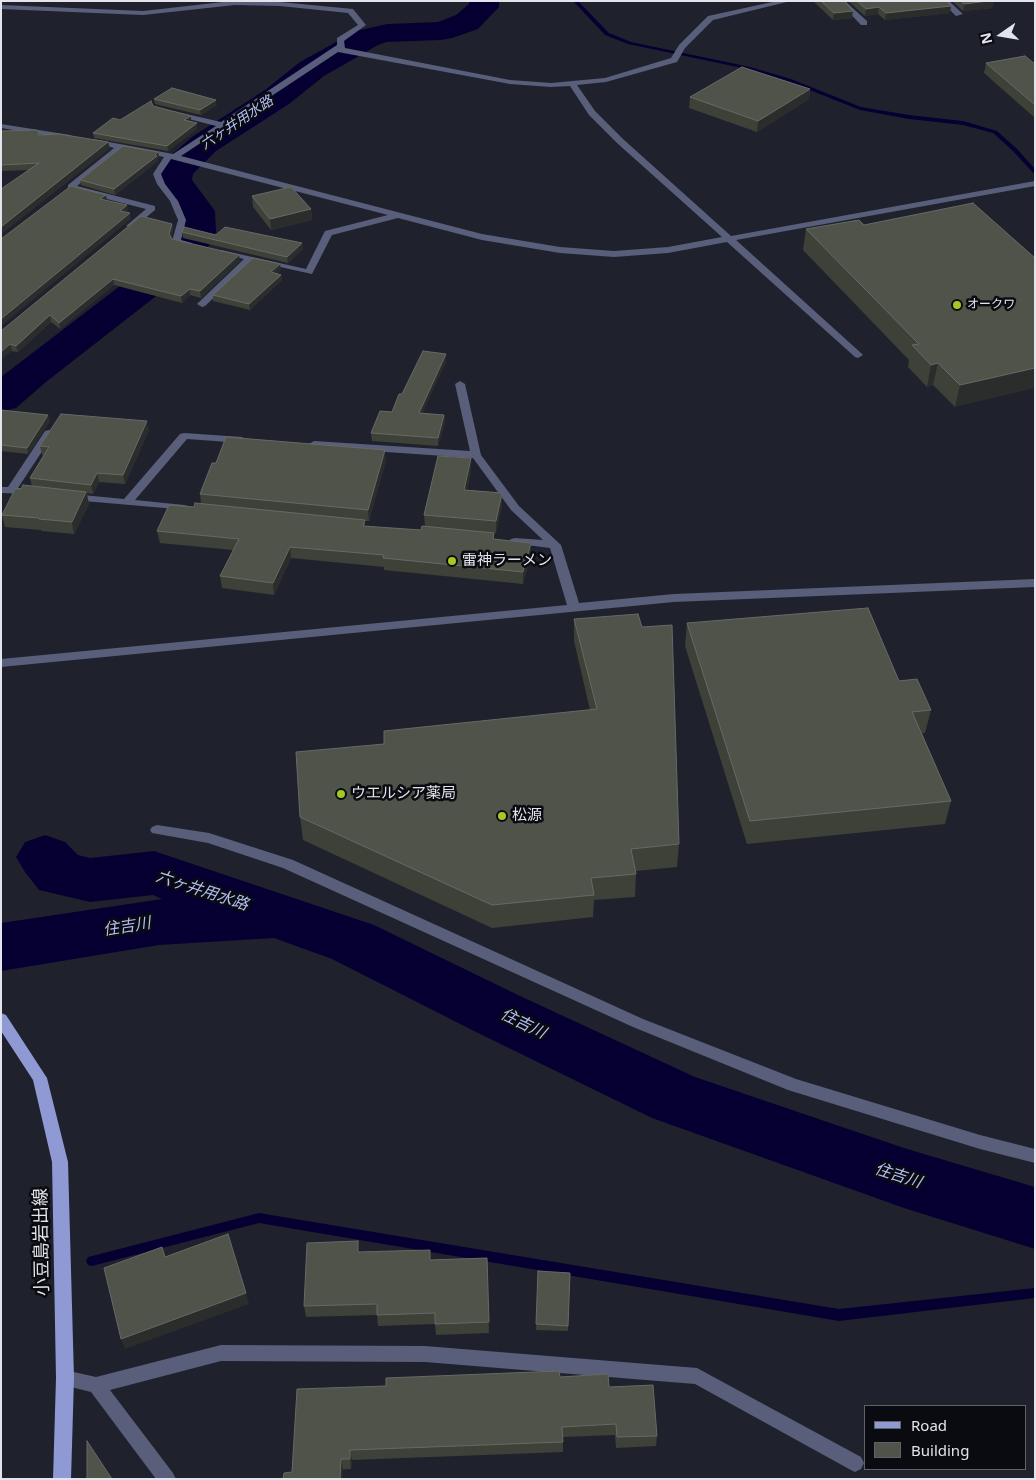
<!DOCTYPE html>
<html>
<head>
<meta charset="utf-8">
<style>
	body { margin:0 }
	#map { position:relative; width:1036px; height:1480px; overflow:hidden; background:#1f222d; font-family:"Noto Sans",sans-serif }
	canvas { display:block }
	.frame { position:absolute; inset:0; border:2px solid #e3e4ec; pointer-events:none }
	.legend { position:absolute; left:864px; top:1405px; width:162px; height:65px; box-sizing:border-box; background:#0a0b10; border:1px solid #616268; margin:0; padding:6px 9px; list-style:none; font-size:15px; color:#e3e4ec }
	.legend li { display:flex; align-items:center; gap:10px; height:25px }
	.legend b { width:25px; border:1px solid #616268 }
	.north { position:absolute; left:976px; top:10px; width:50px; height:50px; -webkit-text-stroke:4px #0a0b10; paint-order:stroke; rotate:257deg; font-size:14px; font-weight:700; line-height:20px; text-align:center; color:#e3e4ec }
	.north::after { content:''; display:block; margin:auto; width:18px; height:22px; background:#e3e4ec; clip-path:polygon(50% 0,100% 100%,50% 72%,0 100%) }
</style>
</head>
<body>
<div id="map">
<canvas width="1036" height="1480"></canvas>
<div class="frame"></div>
<ul class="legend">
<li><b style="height:6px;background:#8f99d4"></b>Road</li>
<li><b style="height:14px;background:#4f534a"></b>Building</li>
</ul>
<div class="north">N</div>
</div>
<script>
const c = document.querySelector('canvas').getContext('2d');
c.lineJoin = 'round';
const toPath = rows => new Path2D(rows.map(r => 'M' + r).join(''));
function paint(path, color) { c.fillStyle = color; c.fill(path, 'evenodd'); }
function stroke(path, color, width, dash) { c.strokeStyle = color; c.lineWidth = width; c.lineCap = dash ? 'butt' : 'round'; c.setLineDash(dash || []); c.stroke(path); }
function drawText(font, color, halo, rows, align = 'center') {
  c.font = font + ' "Noto Sans","Noto Sans JP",sans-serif'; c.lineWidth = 5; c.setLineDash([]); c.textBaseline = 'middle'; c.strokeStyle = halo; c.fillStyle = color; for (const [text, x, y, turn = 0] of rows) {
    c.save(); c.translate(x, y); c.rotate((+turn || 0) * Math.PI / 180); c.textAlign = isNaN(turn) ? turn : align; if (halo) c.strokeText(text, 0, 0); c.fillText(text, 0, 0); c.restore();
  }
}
const stream = toPath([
	[573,1,578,1,609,33,631,42,750,67,791,79,861,107,909,115,963,121,997,131,1017,149,1035,169,1035,175,1013,151,993,133,963,125,909,119,860,110,787,81,747,69,628,44,605,35,573,1],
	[259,1213,839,1309,1035,1288,1035,1298,839,1321,259,1223,92,1266,88,1265,86,1261,88,1257,92,1256,259,1213]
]);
const river = toPath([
	[469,1,499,1,499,7,478,29,452,38,441,40,387,42,378,45,324,76,289,104,216,151,193,174,192,180,215,211,216,232,201,261,46,382,16,408,1,412,1,377,171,247,178,232,177,211,156,181,157,171,162,163,192,137,265,90,300,62,356,31,387,24,438,22,456,15,469,4,469,1],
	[45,835,65,842,78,855,90,858,154,851,374,925,518,995,695,1077,904,1148,1035,1187,1035,1249,904,1208,652,1118,474,1031,332,959,274,938,159,945,1,971,1,923,162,899,153,895,90,902,39,890,25,872,16,857,25,842,45,835]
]);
const minor = toPath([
	[232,1,280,2,353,9,366,25,344,41,345,48,510,80,551,83,605,78,671,58,679,45,708,16,777,1,791,1,713,20,685,48,677,62,606,82,577,85,595,111,623,139,731,236,1035,181,1035,186,736,240,861,353,863,355,858,358,855,357,727,242,668,253,614,257,560,253,482,240,398,218,332,235,312,274,253,261,205,306,202,307,197,304,199,302,244,259,221,254,221,250,306,269,325,231,388,215,171,159,161,174,165,184,178,201,186,220,181,240,192,243,192,247,189,248,172,241,178,220,170,201,157,184,153,174,164,157,122,149,77,186,155,206,155,210,133,228,126,226,146,209,68,189,68,185,114,148,89,141,93,139,173,154,216,126,173,115,173,111,221,122,337,45,337,38,358,25,348,13,280,6,235,5,143,15,1,9,1,5,143,11,232,1],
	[338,52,510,84,551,87,570,86,589,115,617,143,722,237,668,247,614,251,560,247,482,234,181,156,338,52],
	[838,1,845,1,867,21,867,25,861,25,838,1],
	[941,1,949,1,963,14,956,16,941,1],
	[1,124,70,135,74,137,70,139,1,128,1,124],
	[460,381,465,384,481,455,519,506,561,545,579,603,674,594,1035,579,1035,587,674,602,1,667,1,659,567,605,550,548,511,543,509,541,511,539,515,538,543,540,511,510,473,458,314,447,309,444,314,441,470,451,455,384,460,381],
	[49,430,54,433,18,488,34,490,35,492,34,494,1,493,1,487,8,487,45,431,49,430],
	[184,433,242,437,247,440,242,443,187,439,135,500,184,505,188,506,189,508,188,510,72,500,67,497,72,494,124,499,180,434,184,433],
	[157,825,209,833,293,860,643,1019,796,1079,980,1135,1035,1149,1035,1163,980,1149,788,1090,633,1027,283,868,208,843,152,833,150,830,152,827,157,825],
	[221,1345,425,1346,697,1368,861,1457,864,1463,861,1469,855,1472,849,1469,695,1384,425,1362,221,1361,110,1390,173,1473,176,1479,156,1479,91,1392,59,1384,56,1378,59,1372,65,1370,96,1377,221,1345]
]);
const major = toPath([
	[1,1013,6,1015,47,1078,68,1162,74,1378,71,1479,53,1479,56,1378,52,1162,33,1080,1,1031,1,1013]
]);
const wall = toPath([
	[813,1,844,1,852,18,833,20],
	[848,1,947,1,950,13,885,20,878,14,865,16],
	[952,1,994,1,992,8,963,11],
	[986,63,1035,64,1035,118,984,73],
	[810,89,809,99,757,132,689,108,690,97],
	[154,99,217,105,201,115,155,104],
	[153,106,191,116,191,122,197,129,168,151,94,138,93,133,120,120],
	[1,131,40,135,110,148,1,234,1,189,29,170,1,171],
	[158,152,159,158,158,159,158,161,115,195,81,185,80,180],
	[252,196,311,209,312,220,271,230,253,207],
	[172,224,173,230,171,238,172,239,240,261,201,298,190,295,182,303,114,285,60,329,51,322,18,352,12,351,1,331],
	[864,225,1035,258,955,407,933,385,927,387,908,367,909,360,803,250,806,229],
	[182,232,302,243,303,249,288,263,183,238],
	[281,270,277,273,281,275,282,280,250,310,213,301,213,295],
	[446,354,446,362,422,413,444,415,445,422,438,446,372,441,371,433,392,412,402,394],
	[1,410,50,421,28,454,1,451],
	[149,430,125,484,99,482,93,494,87,493,89,504,74,534,42,531,41,530,5,527,2,515,21,489,32,486,30,478,44,455,42,455,40,446],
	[386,460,369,521,365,521,365,526,421,530,425,526,424,515,471,470,467,490,502,493,502,505,496,533,494,533,494,539,531,543,531,554,523,584,384,570,384,567,291,558,274,595,222,588,220,576,233,550,160,543,157,531,194,507,201,504,200,494],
	[574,619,679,844,677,867,636,871,636,874,635,897,594,900,593,917,492,928,303,840,300,817,384,744,590,710,574,641],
	[687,623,899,681,931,710,925,733,922,733,951,801,945,824,747,844,685,646],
	[360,1252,431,1260,487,1258,489,1333,436,1335,435,1324,378,1326,377,1315,306,1317,304,1306],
	[538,1271,570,1273,568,1331,536,1330],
	[560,1377,609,1387,657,1436,656,1446,616,1448,615,1435,563,1437,563,1452,352,1460,351,1469,292,1472,386,1386]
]);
const shadedWall = toPath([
	[988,1,994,1,992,8,963,11,964,4],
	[951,6,950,13,885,20,886,13],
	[879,7,878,14,865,16,866,9],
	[853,11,852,18,833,20,834,13],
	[810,89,809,99,757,132,758,121],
	[216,100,217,105,201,115,200,110],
	[191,116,191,122,185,126,184,120],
	[197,123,197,129,168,151,167,146],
	[108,142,110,148,1,234,1,227],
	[158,152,159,158,158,159,158,161,115,195,114,189],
	[106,195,107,201,100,199],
	[127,205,128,211,121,217,120,211],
	[311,209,312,220,271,230,270,219],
	[130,213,131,219,1,326,1,319],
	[172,224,173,230,170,240,169,234],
	[302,243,303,249,288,263,287,257],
	[239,255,240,261,201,298,200,291],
	[280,264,281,270,272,278,271,272],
	[281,275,282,280,250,310,249,304],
	[113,279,114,285,60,329,59,323],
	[190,289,190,295,182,303,181,296],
	[50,315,51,322,18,352,16,346],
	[10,344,12,351,1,360,1,352],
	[446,354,446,362,419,421,419,413],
	[938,363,933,385,927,387,931,365],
	[1035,368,1035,388,955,407,960,385],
	[48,415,50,421,28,454,27,448],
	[444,415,445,422,438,446,438,438],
	[147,421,149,430,125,484,123,475],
	[385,450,386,460,369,521,368,510],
	[471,458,471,470,464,502,464,490],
	[97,473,99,482,93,494,91,485],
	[86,492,89,504,74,534,72,522],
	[502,493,502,505,496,533,496,521],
	[531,543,531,554,523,584,523,572],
	[290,547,291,558,274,595,273,583],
	[246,1293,249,1304,125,1349,121,1339],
	[350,1450,352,1460,351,1469,350,1459],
	[341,1459,343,1469,342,1479,340,1479]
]);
const building = toPath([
	[821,1,844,1,853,11,834,13,821,1],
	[857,1,947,1,951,6,886,13,879,7,866,9,857,1],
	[961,1,988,1,964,4,961,1],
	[1025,56,1035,64,1035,105,986,63,1025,56],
	[742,67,810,89,758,121,690,97,742,67],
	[172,88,216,100,200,110,154,99,172,88],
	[151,101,153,106,191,116,184,120,197,123,167,146,93,133,113,118,120,120,151,101],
	[35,130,39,131,38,135,59,134,108,142,1,227,1,189,39,163,1,165,1,131,35,130],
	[123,146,158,152,155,155,157,156,114,189,80,180,123,146],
	[71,186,106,195,100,199,127,205,120,211,130,213,1,319,1,239,71,186],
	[291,187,311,209,270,219,252,196,291,187],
	[973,203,1035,258,1035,368,960,385,938,363,931,365,912,345,919,344,806,229,859,220,864,225,973,203],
	[141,216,172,224,169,234,172,239,239,255,200,291,190,289,181,296,113,279,59,323,50,315,16,346,10,344,1,352,1,331,141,216],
	[184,227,216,235,225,227,302,243,287,257,182,232,184,227],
	[253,258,280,264,271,272,281,275,249,304,213,295,253,258],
	[423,351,446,354,419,413,444,415,438,438,371,433,380,411,392,412,399,394,402,394,423,351],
	[1,410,48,415,27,448,1,445,1,410],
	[61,414,147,421,123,475,97,473,91,485,30,478,49,447,40,446,61,414],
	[226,437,385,450,368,510,200,494,212,463,216,463,226,437],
	[438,456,471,458,464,490,502,493,496,521,424,515,438,456],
	[23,485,86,492,72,522,39,519,39,518,2,515,15,489,21,489,23,485],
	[195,503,365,520,363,526,421,530,422,526,494,533,493,539,531,543,523,572,383,558,384,555,290,547,273,583,220,576,239,539,157,531,169,505,194,507,195,503],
	[868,608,899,681,917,679,931,710,912,712,951,801,750,821,687,623,868,608],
	[638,614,642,627,672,625,679,844,631,849,636,874,591,878,594,895,492,905,300,817,296,752,384,744,384,731,597,709,574,619,638,614],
	[228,1234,246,1293,121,1339,104,1268,162,1247,165,1257,228,1234],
	[358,1241,358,1252,430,1250,430,1260,487,1258,489,1322,435,1324,435,1313,377,1315,377,1304,304,1306,307,1243,358,1241],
	[538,1271,570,1273,568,1326,536,1324,538,1271],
	[559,1371,560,1377,608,1374,609,1387,653,1385,657,1436,617,1437,616,1424,562,1427,563,1442,350,1450,350,1459,341,1459,340,1479,283,1479,284,1473,292,1472,297,1389,386,1386,386,1378,559,1371],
	[87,1441,112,1479,87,1479,87,1441]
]);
const markers = [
	[957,305,5,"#a4c824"],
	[452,561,5,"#a4c824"],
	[341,794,5,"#a4c824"],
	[502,816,5,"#a4c824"]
];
const farPoinames = [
	["オークワ",967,305]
];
const farWaternames = [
	["六ヶ井用水路",237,123,-34]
];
const poiNames = [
	["雷神ラーメン",462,561],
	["ウエルシア薬局",351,794],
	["松源",512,816]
];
const waterNames = [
	["六ヶ井用水路",202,891,18],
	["住吉川",127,927,-9],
	["住吉川",523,1024,26],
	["住吉川",898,1176,18]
];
const nearStreetnames = [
	["小豆島岩出線",42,1242,-91]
];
paint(stream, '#060032');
paint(river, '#060032');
paint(minor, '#595e7b');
paint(major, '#8f99d4');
paint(wall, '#3d4137');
paint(shadedWall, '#2a2d2b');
paint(building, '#4f534a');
stroke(building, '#666a64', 1);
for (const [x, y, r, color] of markers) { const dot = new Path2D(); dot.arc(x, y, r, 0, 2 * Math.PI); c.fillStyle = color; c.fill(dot); stroke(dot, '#0a0b10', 2); }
drawText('12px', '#e3e4ec', '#0a0b10', farPoinames, 'left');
drawText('italic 14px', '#b3bef6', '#0a0b10', farWaternames);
drawText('15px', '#e3e4ec', '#0a0b10', poiNames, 'left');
drawText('italic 16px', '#b3bef6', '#0a0b10', waterNames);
drawText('18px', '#e3e4ec', '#0a0b10', nearStreetnames);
</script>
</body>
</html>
